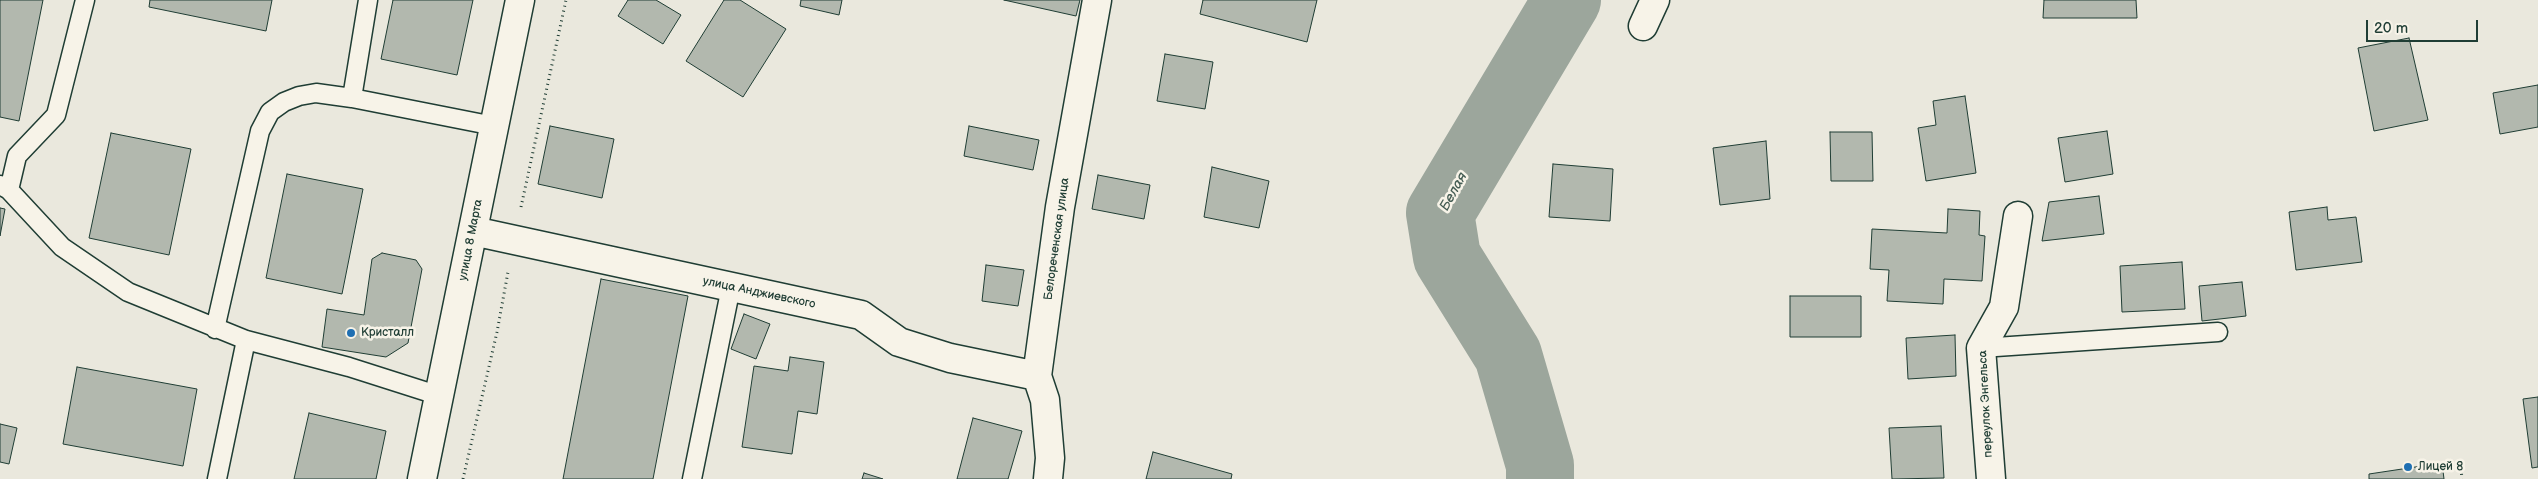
<!DOCTYPE html>
<html>
<head>
<meta charset="utf-8">
<style>
	body { margin:0 }
	#map { position:relative; width:2538px; height:479px; overflow:hidden; background:#eae8dd; font-family:"Balsamiq Sans",sans-serif }
	canvas { display:block }
	.scale { position:absolute; left:2366px; top:20px; width:112px; height:22px; box-sizing:border-box; border:2px solid #1f3d34; border-top:0; padding-left:6px; font-size:15px; line-height:18px; white-space:nowrap; color:#1f3d34; -webkit-text-stroke:4px #f7f3e8; paint-order:stroke }
</style>
</head>
<body>
<div id="map">
<canvas width="2538" height="479"></canvas>
<div class="scale">20 m</div>
</div>
<script>
const c = document.querySelector('canvas').getContext('2d');
c.lineJoin = 'round';
const toPath = rows => new Path2D(rows.map(r => 'M' + r).join(''));
function stroke(path, color, width, dash) { c.strokeStyle = color; c.lineWidth = width; c.lineCap = dash ? 'butt' : 'round'; c.setLineDash(dash || []); c.stroke(path); }
function paint(path, color) { c.fillStyle = color; c.fill(path, 'evenodd'); }
function drawText(font, color, halo, rows, align = 'center') {
  c.font = font + ' "Balsamiq Sans",sans-serif'; c.lineWidth = 5; c.setLineDash([]); c.textBaseline = 'middle'; c.strokeStyle = halo; c.fillStyle = color; for (const [text, x, y, turn = 0] of rows) {
    c.save(); c.translate(x, y); c.rotate((+turn || 0) * Math.PI / 180); c.textAlign = isNaN(turn) ? turn : align; if (halo) c.strokeText(text, 0, 0); c.fillText(text, 0, 0); c.restore();
  }
}
const river = toPath([
	[1540,479,1540,465,1508,355,1447,257,1440,213,1567,0]
]);
const building = toPath([
	[0,0,43,0,19,121,0,117,0,0],
	[150,0,272,0,266,31,149,7,150,0],
	[393,0,473,0,457,75,381,59,393,0],
	[628,0,656,0,681,15,663,44,618,16,628,0],
	[724,0,740,0,786,29,743,97,686,61,724,0],
	[801,0,842,0,839,15,800,6,801,0],
	[1004,0,1080,0,1076,16,1004,0],
	[1203,0,1317,0,1307,42,1200,14,1203,0],
	[2044,0,2136,0,2137,18,2043,18,2044,0],
	[2409,38,2428,120,2374,131,2358,48,2409,38],
	[1165,54,1213,62,1205,109,1157,101,1165,54],
	[2538,85,2538,127,2500,134,2493,93,2538,85],
	[1965,96,1976,173,1926,181,1918,128,1936,125,1933,101,1965,96],
	[550,126,614,139,602,198,538,184,550,126],
	[969,126,1039,140,1033,170,964,156,969,126],
	[2107,131,2113,174,2065,182,2058,138,2107,131],
	[1830,132,1872,132,1873,181,1831,181,1830,132],
	[111,133,191,149,169,255,89,238,111,133],
	[1766,141,1770,199,1720,205,1713,148,1766,141],
	[1553,164,1613,169,1610,221,1549,217,1553,164],
	[1212,167,1269,181,1259,228,1204,217,1212,167],
	[287,174,363,189,342,294,266,278,287,174],
	[1098,175,1150,185,1144,219,1092,209,1098,175],
	[2099,196,2104,234,2042,241,2049,202,2099,196],
	[2327,207,2328,220,2356,217,2362,262,2296,270,2289,212,2327,207],
	[0,208,5,209,0,236,0,208],
	[1948,209,1980,211,1979,235,1985,236,1982,281,1944,279,1943,304,1887,301,1889,270,1870,269,1872,229,1947,233,1948,209],
	[382,253,416,260,422,269,408,343,386,357,322,347,327,309,364,315,372,259,382,253],
	[2182,262,2185,309,2122,312,2120,266,2182,262],
	[986,265,1024,270,1018,306,982,301,986,265],
	[601,279,688,296,653,479,563,479,601,279],
	[2242,282,2246,316,2202,321,2199,286,2242,282],
	[1790,296,1861,296,1861,337,1790,337,1790,296],
	[744,314,770,324,756,359,731,349,744,314],
	[1955,335,1956,376,1908,379,1906,338,1955,335],
	[790,357,824,362,817,414,798,411,792,454,742,447,754,366,788,371,790,357],
	[77,367,197,389,183,466,63,444,77,367],
	[2538,397,2538,467,2532,468,2523,399,2538,397],
	[309,413,386,431,376,479,294,479,309,413],
	[973,418,1022,431,1008,479,957,479,973,418],
	[0,424,17,428,9,464,0,462,0,424],
	[1941,426,1944,478,1892,479,1889,428,1941,426],
	[1153,452,1232,474,1231,479,1146,479,1153,452],
	[2442,463,2444,479,2369,479,2369,474,2442,463],
	[864,473,883,479,862,479,864,473]
]);
const path = toPath([
	[521,207,566,0],
	[2461,469,2462,479],
	[463,479,497,332,508,272]
]);
const service = toPath([
	[352,98,368,0],
	[0,185,9,190,62,247,128,292,246,340,349,367,440,396],
	[9,190,17,156,56,115,85,0],
	[215,329,260,131,270,112,284,102,299,96,316,93,352,98,494,126],
	[1981,348,2218,332],
	[217,479,246,340],
	[692,479,731,287]
]);
const minor = toPath([
	[1643,26,1655,0],
	[473,231,861,315,899,342,950,358,1037,376],
	[422,479,520,0],
	[1048,479,1050,458,1045,400,1037,376,1060,207,1097,0],
	[1991,479,1981,348,2004,307,2018,216]
]);
const markers = [
	[351,333,5,"#1f6fb2"],
	[2408,467,5,"#1f6fb2"]
];
const streetNames = [
	["Белореченская улица",1057,239,-82],
	["улица 8 Марта",471,240,-79],
	["улица Анджиевского",759,293,12],
	["переулок Энгельса",1986,404,-93]
];
const poiNames = [
	["Кристалл",361,333],
	["Лицей 8",2418,467]
];
const waterNames = [
	["Белая",1454,192,-61]
];
stroke(river, '#9ca69c', 68);
paint(building, '#b2b8ae');
stroke(building, '#1f3d34', 1);
stroke(service, '#1f3d34', 21);
stroke(minor, '#1f3d34', 31);
stroke(path, '#1f3d34', 3, [1, 4]);
stroke(service, '#f7f3e8', 18);
stroke(minor, '#f7f3e8', 28);
for (const [x, y, r, color] of markers) { const dot = new Path2D(); dot.arc(x, y, r, 0, 2 * Math.PI); c.fillStyle = color; c.fill(dot); stroke(dot, '#f7f3e8', 2); }
drawText('12px', '#1f3d34', '#f7f3e8', streetNames);
drawText('12px', '#1f3d34', '#f7f3e8', poiNames, 'left');
drawText('italic 14px', '#445c53', '#f7f3e8', waterNames);
</script>
</body>
</html>
